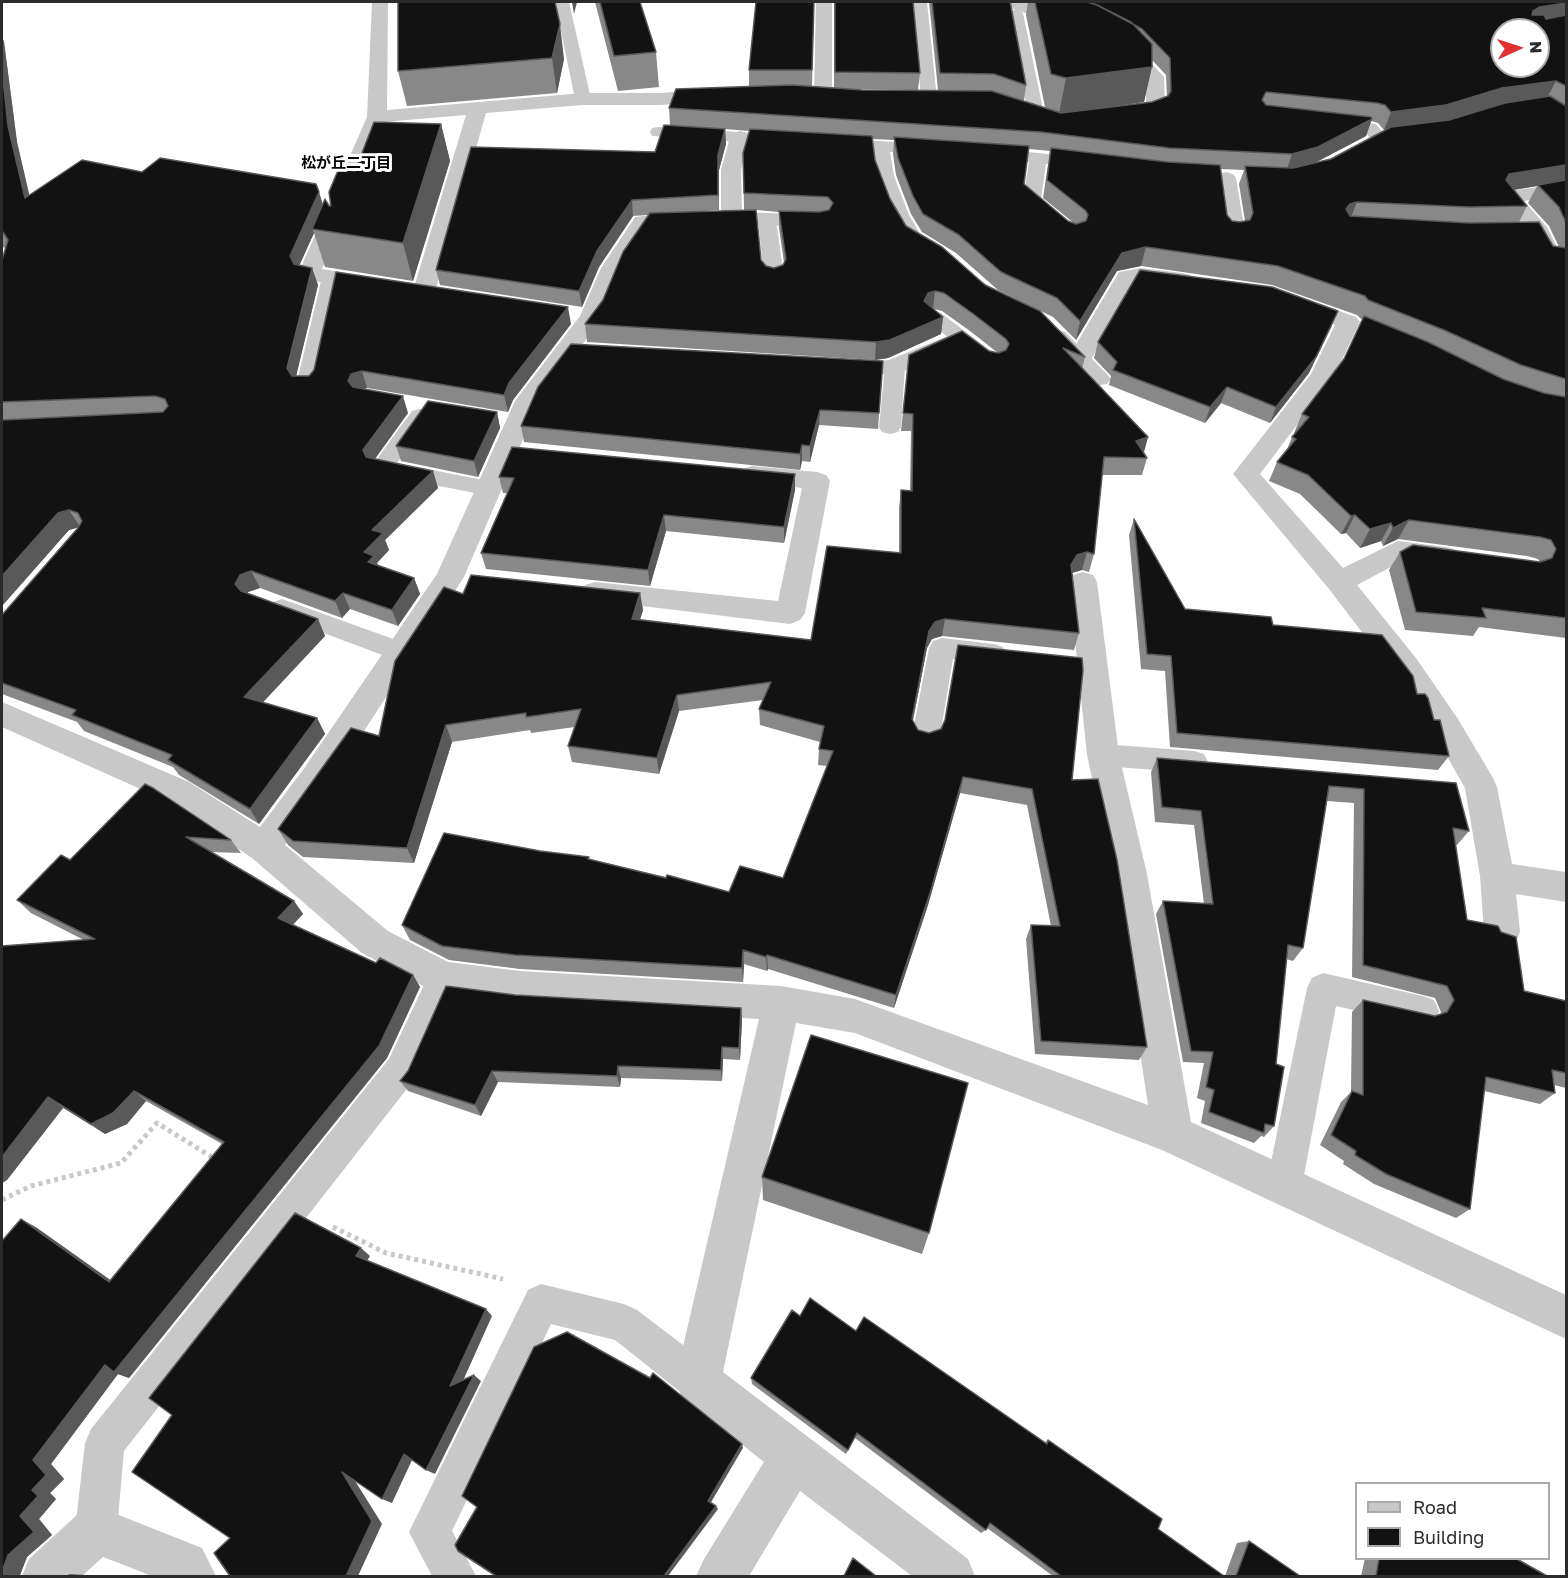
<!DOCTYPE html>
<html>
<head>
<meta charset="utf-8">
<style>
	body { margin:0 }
	#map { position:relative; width:1568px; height:1578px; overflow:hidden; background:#fff; font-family:"Golos Text",sans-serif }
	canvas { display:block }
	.frame { position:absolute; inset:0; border:3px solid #2b2b2b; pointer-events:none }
	.legend { position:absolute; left:1355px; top:1482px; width:195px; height:78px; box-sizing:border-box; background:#fff; border:2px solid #aaa; margin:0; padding:8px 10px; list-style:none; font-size:18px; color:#2b2b2b }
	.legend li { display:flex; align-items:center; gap:12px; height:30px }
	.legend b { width:30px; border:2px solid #aaa }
	.north { position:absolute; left:1490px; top:18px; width:60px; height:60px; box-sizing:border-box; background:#fff; border:2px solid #aaa; border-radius:50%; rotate:87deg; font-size:16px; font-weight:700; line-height:24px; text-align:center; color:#2b2b2b }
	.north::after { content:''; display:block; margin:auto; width:21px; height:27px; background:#e03030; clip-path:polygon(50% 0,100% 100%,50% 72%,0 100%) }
</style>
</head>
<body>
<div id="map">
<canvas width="1568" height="1578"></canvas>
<div class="frame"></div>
<ul class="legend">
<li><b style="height:8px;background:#c8c8c8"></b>Road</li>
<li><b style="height:16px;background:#121212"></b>Building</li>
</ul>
<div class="north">N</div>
</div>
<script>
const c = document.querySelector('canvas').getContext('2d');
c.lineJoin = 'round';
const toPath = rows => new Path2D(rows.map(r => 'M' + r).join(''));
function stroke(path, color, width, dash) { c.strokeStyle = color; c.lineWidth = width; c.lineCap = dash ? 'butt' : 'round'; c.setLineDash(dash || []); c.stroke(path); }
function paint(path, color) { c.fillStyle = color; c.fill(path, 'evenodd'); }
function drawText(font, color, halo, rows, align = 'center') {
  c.font = font + ' "Golos Text","Noto Sans JP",sans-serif'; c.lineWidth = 6; c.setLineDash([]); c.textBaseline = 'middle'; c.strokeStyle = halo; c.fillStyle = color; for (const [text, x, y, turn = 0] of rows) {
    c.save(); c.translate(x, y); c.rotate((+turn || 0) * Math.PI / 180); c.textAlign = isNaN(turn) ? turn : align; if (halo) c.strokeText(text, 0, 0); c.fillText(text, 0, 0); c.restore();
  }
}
const path = toPath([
	[2,1200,31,1186,121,1163,157,1123,215,1159],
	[333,1227,386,1253,503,1279]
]);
const lane = toPath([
	[555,2,569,2,591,99,589,102,583,104,575,99,555,2],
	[913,2,927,2,937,99,929,104,921,99,913,2],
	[1016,9,1023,13,1044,114,1036,119,1028,114,1009,13,1016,9],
	[1331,119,1376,124,1387,138,1385,142,1379,143,1373,142,1365,132,1325,128,1323,124,1331,119],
	[658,127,769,134,775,135,777,139,775,143,769,144,652,136,650,132,652,128,658,127],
	[836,138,937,145,940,149,937,153,931,154,890,152,894,176,909,215,920,234,941,247,943,251,941,255,927,255,904,238,891,215,876,176,873,150,830,147,828,143,830,139,836,138],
	[989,148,1086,158,1092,159,1095,163,1092,167,1086,168,1046,164,1041,199,1063,219,1060,223,1054,225,1048,223,1023,200,1029,162,983,157,980,153,983,149,989,148],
	[767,214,773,216,776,220,784,277,781,281,774,283,767,281,764,277,758,220,761,216,767,214],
	[332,271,339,273,342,277,318,386,315,391,307,392,299,391,296,386,322,277,325,273,332,271],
	[934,311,941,313,992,352,995,356,992,360,985,362,978,360,927,321,924,317,927,313,934,311],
	[1058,330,1065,332,1107,374,1111,379,1107,384,1100,385,1093,384,1051,340,1048,336,1051,332,1058,330],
	[895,360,902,362,905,366,901,427,898,432,890,434,882,432,879,427,885,366,888,362,895,360],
	[420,409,428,411,431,416,397,463,498,483,502,488,498,493,490,496,374,473,371,468,374,463,412,411,420,409],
	[282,599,410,645,414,652,410,659,401,662,273,614,269,608,273,602,282,599],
	[942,638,994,644,1003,647,1007,654,1003,661,994,664,953,659,940,736,936,744,926,747,916,744,912,736,929,648,933,641,942,638],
	[1103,744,1194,751,1204,754,1208,762,1204,770,1194,773,1103,766,1093,763,1089,755,1093,747,1103,744],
	[443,964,454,968,459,978,413,1081,124,1451,117,1530,111,1545,96,1551,81,1545,75,1530,85,1443,91,1429,389,1059,432,968,443,964],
	[1323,973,1423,996,1434,1000,1439,1011,1434,1022,1423,1026,1336,1006,1302,1186,1297,1199,1284,1204,1271,1199,1266,1186,1307,988,1312,978,1323,973],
	[541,1284,624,1304,637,1310,712,1367,718,1381,712,1395,698,1401,684,1395,615,1340,551,1324,452,1531,476,1576,432,1576,409,1532,528,1290,541,1284]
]);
const street = toPath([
	[372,2,388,2,387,110,583,93,660,93,717,89,724,91,726,95,724,99,717,101,660,105,583,105,486,113,435,292,432,297,424,299,301,279,298,274,367,117,372,2],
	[466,115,415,284,322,269,384,122,466,115],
	[816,2,832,2,832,96,830,100,823,102,816,100,814,96,816,2],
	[1002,2,1025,2,1074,17,1077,21,1074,25,1068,26,1062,25,1004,6,1002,2],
	[1117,39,1137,47,1164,77,1165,107,1163,111,1148,117,1119,121,1112,119,1109,115,1112,111,1146,104,1146,78,1125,55,1111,48,1108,44,1111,40,1117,39],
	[740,131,747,133,750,137,741,170,742,212,819,215,827,216,830,221,827,226,819,227,732,224,650,228,623,268,603,317,539,402,464,577,329,785,285,845,388,931,448,962,520,971,781,986,855,999,1148,1105,1113,874,1087,755,1069,582,1073,575,1083,572,1093,575,1097,582,1119,755,1147,874,1191,1122,1566,1295,1566,1339,1162,1150,855,1033,796,1023,723,1372,968,1559,975,1576,912,1576,800,1491,749,1576,696,1576,704,1559,764,1462,682,1397,675,1381,759,1019,520,1005,443,995,430,990,362,953,252,858,165,800,2,727,2,702,189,782,260,827,305,767,437,574,515,401,580,316,601,268,632,222,635,217,643,216,721,212,721,170,730,137,733,133,740,131],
	[1226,172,1233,174,1236,178,1245,232,1242,237,1234,238,1226,237,1223,232,1216,178,1219,174,1226,172],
	[1566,183,1566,195,1524,201,1547,227,1559,251,1566,253,1566,266,1543,262,1529,234,1499,197,1502,193,1509,191,1566,183],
	[1141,268,1182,273,1190,275,1193,280,1190,285,1182,287,1135,283,1089,363,1080,365,1071,363,1068,358,1119,272,1141,268],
	[1294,295,1356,317,1360,322,1334,376,1260,474,1343,568,1398,541,1446,547,1456,550,1460,557,1456,564,1446,567,1402,561,1357,585,1416,658,1458,719,1493,778,1497,787,1512,864,1566,872,1566,902,1516,894,1520,932,1515,943,1502,948,1489,943,1484,932,1480,876,1465,788,1436,737,1394,674,1329,589,1233,474,1311,374,1335,325,1286,307,1283,302,1286,297,1294,295],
	[948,336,956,338,960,343,956,348,904,371,875,376,837,374,828,372,825,367,828,362,837,360,875,362,889,360,948,336],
	[752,466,817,472,826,475,830,481,805,613,800,620,790,624,585,599,581,592,585,585,595,582,778,601,802,488,743,481,739,475,743,469,752,466],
	[96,1506,202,1548,216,1576,152,1576,103,1557,82,1576,22,1576,29,1559,79,1513,96,1506]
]);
const wall = toPath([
	[398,2,564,59,557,93,407,106,398,71],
	[595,2,640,2,656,52,659,87,618,91],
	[756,2,814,2,812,86,834,88,834,2,913,2,920,73,918,90,938,90,929,2,1011,2,1026,85,1024,101,1045,107,1026,15,1028,2,1566,2,1566,638,1479,627,1473,636,1405,630,1389,570,1400,552,1540,562,1538,559,1527,556,1398,539,1383,546,1381,541,1360,548,1346,533,1341,534,1300,494,1269,481,1277,462,1286,452,1292,437,1295,433,1294,433,1302,414,1344,359,1363,320,1360,318,1357,315,1272,285,1141,266,1117,271,1076,340,1053,317,998,290,956,253,922,232,911,214,896,175,893,154,894,140,872,139,875,160,890,199,906,226,1085,357,1082,369,1148,437,1144,452,1147,458,1142,475,1102,475,1094,554,1089,572,1082,570,1072,573,1079,633,1074,650,942,636,932,639,927,648,913,720,918,730,1072,780,1147,1047,1139,1060,1035,1054,1026,939,1031,925,1051,926,1027,805,960,793,928,905,894,1008,768,969,767,971,744,964,743,982,520,969,449,960,410,940,402,925,540,851,589,859,729,892,783,878,827,766,818,765,819,749,820,742,760,725,759,709,763,700,679,711,659,774,572,762,568,746,575,727,531,733,530,730,452,742,414,863,303,857,288,845,278,829,379,736,463,594,640,593,643,610,640,619,811,640,899,552,899,508,901,490,910,491,911,431,901,431,909,355,989,351,998,353,970,331,942,311,934,309,943,317,941,334,888,358,875,360,587,342,585,324,603,300,648,215,633,216,599,267,582,307,440,285,436,270,655,152,670,125,669,108,749,86,749,70],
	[1152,60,1166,75,1167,96,1152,102,1102,108,1144,102],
	[851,89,910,90,862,90],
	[1371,121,1378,123,1384,130,1388,129,1331,159,1314,163,1366,136],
	[725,129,749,131,743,153,744,210,690,212,719,210,719,170,726,144],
	[1029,149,1050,151,1043,198,1075,224,1068,221,1024,184],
	[1220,169,1244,170,1239,184,1245,221,1240,222,1232,221,1227,215],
	[1537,186,1528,203,1549,226,1559,247,1553,246,1519,222,1527,206,1514,190],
	[756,210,779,212,779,228,784,263,783,265,774,268,766,266,761,260],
	[2,37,4,42,17,142,29,195,142,172,323,204,329,206,331,206,355,171,441,124,450,161,413,281,325,267,314,233,299,265,312,268,318,285,296,376,309,376,571,324,513,400,508,412,367,388,363,389,408,413,375,459,433,471,438,488,385,540,389,550,377,563,378,565,414,578,420,594,398,626,350,609,342,618,260,588,248,592,248,593,318,619,325,636,263,702,317,718,325,734,259,824,179,775,173,767,84,731,77,722,2,694,2,615,78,527,69,530,2,606,2,260,6,248,2,247],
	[1332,326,1309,373,1270,423,1221,403,1205,423,1109,385,1111,376,1094,358,1098,342],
	[883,361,878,429,819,425,810,462,802,461,800,470,524,442,521,426],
	[497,412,500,428,478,477,401,461,396,446],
	[795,474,795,490,784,543,666,531,650,586,486,569,481,553,507,493,503,493,499,477],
	[1134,519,1185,609,1273,625,1417,694,1434,720,1449,756,1438,770,1170,747,1165,671,1141,669,1129,535],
	[1157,758,1456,783,1469,831,1457,845,1455,845,1467,920,1524,991,1566,1001,1566,1088,1554,1085,1555,1093,1540,1104,1484,1091,1470,1209,1456,1218,1374,1184,1343,1164,1344,1161,1320,1145,1341,1102,1351,1092,1352,1012,1363,1000,1435,1016,1440,1015,1441,1012,1435,998,1352,977,1354,803,1327,801,1303,948,1293,961,1286,959,1276,1064,1274,1126,1264,1137,1261,1136,1254,1143,1201,1123,1205,1101,1197,1098,1204,1063,1183,1062,1156,914,1163,901,1204,904,1194,825,1155,822,1151,772],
	[145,784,231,840,241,853,210,852,294,901,303,914,292,925,376,963,413,975,420,987,387,1058,129,1378,118,1374,51,1464,64,1479,50,1493,56,1499,39,1519,52,1535,27,1557,20,1575,2,1576,21,1219,37,1228,110,1280,222,1144,146,1101,127,1124,105,1134,63,1108,7,1180,2,1183,2,946,84,940,31,913,17,900,70,860],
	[515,995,741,1008,742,1020,740,1060,723,1059,722,1081,621,1078,620,1087,498,1082,481,1116,408,1091,400,1081],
	[762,1177,929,1233,922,1254,763,1200],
	[800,1316,856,1331,1045,1443,1048,1440,1158,1529,1224,1576,1053,1576,987,1528,986,1530,981,1533,855,1438,846,1454,752,1384,751,1378],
	[1249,1541,1300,1576,1225,1576,1237,1543],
	[1365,1558,1515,1558,1547,1576,1361,1576]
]);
const shadedWall = toPath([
	[572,2,577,2,574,14],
	[1566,3,1566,17,1525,28,1533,11,1540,7],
	[560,24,564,59,557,93,552,58],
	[2,37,4,42,17,142,34,215,25,198,8,126,2,69],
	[1152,67,1144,102,1059,114,1066,78],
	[1556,81,1547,98,1439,123,1384,130,1391,112,1502,88],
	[1372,119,1366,136,1311,165,1286,172,1292,154],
	[441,124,450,161,413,281,403,243],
	[725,129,726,144,719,170,719,210,718,155],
	[1566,165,1566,181,1538,185,1537,186,1500,192,1509,174],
	[319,192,324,208,312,229,314,233,296,273,290,256],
	[632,200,633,216,599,267,582,307,579,291,597,251],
	[1357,202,1350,220,1346,209,1350,204],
	[1146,247,1141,266,1117,271,1076,340,1080,321,1122,253],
	[312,268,318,285,294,385,287,368],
	[935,291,933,309,924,301,928,293],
	[568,307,571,324,513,400,508,412,504,395,509,383],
	[1338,311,1309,373,1270,423,1276,407],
	[943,317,941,334,888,358,875,360,876,342],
	[362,371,367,388,357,391,354,398,348,381,351,374],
	[1227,387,1221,403,1205,423,1210,407],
	[403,396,408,413,369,467,363,450],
	[820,410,819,425,810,462,810,446],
	[497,412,500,428,478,477,474,461],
	[1148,437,1143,455,1136,441],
	[802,445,802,461,800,470,800,454],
	[433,471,438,488,385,540,389,550,377,563,380,572,375,578,364,552,372,530],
	[795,474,795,490,784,543,784,527],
	[69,510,80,527,69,530,2,606,2,576,58,513],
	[664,515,666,531,650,586,648,570],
	[1355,515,1346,533,1341,534,1351,516],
	[1409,520,1398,539,1383,546,1393,528],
	[1391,523,1381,541,1360,548,1370,529],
	[1087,552,1082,570,1072,573,1071,565,1077,555],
	[251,571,260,588,248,592,244,600,235,584,240,575],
	[414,578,420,594,398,626,392,610],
	[343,593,350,609,342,618,335,601],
	[640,593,643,610,635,636,632,619],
	[318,619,325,636,253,713,244,697],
	[945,619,942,636,932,639,927,648,910,736,929,631,935,622],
	[677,695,679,711,659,774,657,758],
	[317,718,325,734,259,824,250,809],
	[446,725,452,742,414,863,407,848],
	[963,777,960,793,928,905,894,1008,896,995],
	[294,901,303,914,287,931,278,918],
	[743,950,744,964,743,982,742,968],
	[767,955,768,969,767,971,766,957],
	[413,975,420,987,387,1058,129,1378,118,1374,51,1464,64,1479,50,1493,56,1499,39,1519,52,1535,27,1557,20,1575,21,1576,2,1576,2,1572,20,1516,32,1490,33,1460,105,1365],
	[741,1008,742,1020,740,1060,739,1048],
	[722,1047,723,1059,722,1081,721,1070],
	[618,1066,621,1078,620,1087,617,1076],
	[492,1071,498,1082,481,1116,475,1105],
	[134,1091,146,1101,127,1124,105,1134,91,1124],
	[48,1097,63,1108,7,1180,2,1183,2,1157],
	[21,1219,37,1228,123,1289,109,1282],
	[361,1248,370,1256,365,1264,356,1256],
	[486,1309,492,1316,458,1392,450,1386],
	[474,1375,481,1381,435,1474,426,1470],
	[742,1444,743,1448,710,1504,708,1501],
	[404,1454,413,1458,392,1503,382,1499],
	[342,1472,352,1476,382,1524,358,1576,346,1576],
	[716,1506,718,1509,668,1576,664,1576],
	[68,1574,86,1575,87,1576,70,1576]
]);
const building = toPath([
	[398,2,555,2,560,24,552,58,398,71,398,2],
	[600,2,640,2,656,52,614,56,600,2],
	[756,2,814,2,812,70,749,70,756,2],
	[835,2,913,2,920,73,835,72,835,2],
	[932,2,1010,2,1026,85,994,74,940,73,932,2],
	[1035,2,1087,2,1097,5,1131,22,1152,44,1152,67,1066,78,1051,74,1035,2],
	[1087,2,1566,2,1566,3,1540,7,1533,11,1532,15,1544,15,1546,19,1566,15,1566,86,1556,81,1502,88,1446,105,1391,112,1385,105,1377,103,1266,92,1262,100,1266,105,1371,117,1372,119,1318,147,1292,154,1169,148,1041,132,669,108,676,89,792,85,862,90,992,91,1061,113,1152,102,1168,96,1171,91,1170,58,1142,29,1097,5,1087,2],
	[1502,30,1538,30,1538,66,1502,66,1502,30],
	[2,69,8,126,25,198,82,160,142,172,160,158,316,184,319,192,290,256,294,264,312,268,287,368,292,376,309,376,314,370,336,272,568,307,509,383,504,395,362,371,351,374,348,381,353,387,403,396,363,450,366,457,433,471,372,530,383,533,364,552,374,556,368,562,414,578,392,610,343,593,335,601,251,571,240,575,235,584,241,591,318,619,244,697,317,718,250,809,168,760,172,755,72,715,76,710,2,683,2,615,78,528,82,521,78,513,69,510,58,513,2,576,2,420,163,412,168,406,165,399,155,396,2,402,2,260,8,240,3,232,2,232,2,69],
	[1550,96,1566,106,1566,165,1509,174,1506,180,1527,206,1469,207,1357,202,1350,204,1346,209,1350,216,1469,223,1539,222,1553,246,1566,248,1566,379,1521,365,1444,330,1368,300,1365,296,1278,266,1146,247,1122,253,1080,321,1057,298,1001,272,959,235,923,214,913,196,898,158,894,137,1029,146,1024,184,1068,221,1076,224,1086,221,1088,215,1086,211,1047,180,1051,148,1168,162,1220,165,1227,215,1232,221,1240,222,1250,220,1253,213,1245,166,1293,168,1331,159,1391,127,1449,120,1505,103,1550,96],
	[374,122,441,124,403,243,312,229,325,199,329,206,331,206,329,192,339,168,355,171,374,122],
	[664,125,725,129,718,155,718,195,632,200,597,251,579,291,436,270,471,147,655,152,664,125],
	[750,129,872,136,875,160,890,199,906,226,942,247,985,285,1040,311,1085,357,1063,348,1148,437,1136,441,1147,458,1104,457,1094,554,1087,552,1077,555,1071,565,1079,633,945,619,935,622,929,631,912,719,918,730,929,733,941,729,945,720,958,645,1082,658,1083,670,1072,780,1098,779,1117,860,1147,1047,1041,1041,1031,925,1060,926,1032,789,963,777,931,890,896,995,767,955,766,957,743,950,742,968,515,955,442,946,402,925,444,833,540,851,589,857,588,859,666,878,667,875,729,892,740,866,783,878,833,751,819,749,824,726,759,709,771,682,677,695,657,758,568,746,581,709,526,717,526,713,446,725,407,848,293,841,278,829,351,728,379,736,395,661,444,587,463,594,471,575,640,593,632,619,811,640,827,546,901,553,901,490,912,491,913,414,903,413,909,355,962,331,989,351,998,353,1006,350,1009,344,1006,339,972,313,944,293,935,291,928,293,924,301,943,317,890,340,876,342,585,324,603,300,623,252,650,213,756,210,761,260,766,266,774,268,783,265,786,259,779,211,819,212,829,210,833,203,828,197,744,193,743,153,750,129],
	[1566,180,1566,223,1559,207,1538,185,1566,180],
	[1140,270,1272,287,1338,311,1316,357,1276,407,1227,387,1210,407,1113,370,1117,362,1098,342,1140,270],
	[1364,316,1428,342,1503,379,1544,393,1566,397,1566,618,1482,608,1486,618,1416,612,1400,552,1413,545,1540,562,1552,558,1556,549,1551,540,1540,537,1409,520,1393,528,1391,523,1370,529,1355,515,1351,516,1308,475,1277,462,1296,439,1292,437,1309,417,1302,414,1344,359,1364,316],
	[571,344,883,361,879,413,820,410,810,446,802,445,800,454,521,426,538,387,571,344],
	[428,401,497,412,474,461,396,446,428,401],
	[512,447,795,474,784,527,664,515,648,570,481,553,514,478,499,477,512,447],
	[1134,519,1185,609,1271,617,1273,625,1382,635,1413,676,1417,694,1425,694,1428,698,1434,720,1440,720,1449,756,1177,733,1171,656,1147,654,1134,519],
	[1157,758,1456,783,1469,831,1453,828,1467,920,1498,926,1501,932,1516,937,1524,991,1566,1001,1566,1073,1552,1070,1555,1093,1486,1077,1470,1209,1386,1174,1355,1155,1356,1151,1331,1135,1352,1091,1363,1095,1363,1000,1435,1016,1447,1012,1454,1000,1447,986,1363,965,1364,789,1329,786,1303,948,1288,945,1276,1064,1284,1067,1274,1126,1265,1124,1264,1133,1209,1112,1214,1090,1206,1087,1213,1052,1191,1051,1163,901,1213,904,1201,811,1162,807,1157,758],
	[145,784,153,788,231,840,186,837,294,901,278,918,376,963,380,958,413,975,379,1046,114,1372,105,1365,33,1460,46,1475,32,1490,38,1496,20,1516,34,1532,8,1555,2,1572,2,1241,21,1219,109,1282,224,1142,134,1091,113,1113,91,1124,48,1097,2,1157,2,946,95,939,17,900,61,855,70,860,145,784],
	[446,986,515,995,741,1008,739,1048,722,1047,721,1070,618,1066,617,1076,492,1071,475,1105,400,1081,408,1071,446,986],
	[811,1035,968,1083,929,1233,762,1177,811,1035],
	[295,1213,361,1248,356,1256,486,1309,450,1386,474,1375,426,1470,404,1454,382,1499,342,1472,372,1521,346,1576,230,1576,214,1553,230,1538,132,1472,172,1415,149,1398,295,1213],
	[810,1298,856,1331,864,1317,1047,1444,1048,1440,1162,1519,1158,1529,1224,1576,1061,1576,990,1523,986,1530,857,1433,848,1450,751,1378,792,1310,800,1316,810,1298],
	[567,1332,650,1378,653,1373,742,1444,708,1501,716,1506,664,1576,496,1576,458,1551,455,1545,477,1507,462,1496,534,1347,567,1332],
	[1249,1541,1300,1576,1236,1576,1249,1541],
	[853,1558,876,1576,844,1576,853,1558],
	[1379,1558,1515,1558,1547,1576,1376,1576,1379,1558]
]);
const farNeighbourhoodnames = [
	["松が丘二丁目",346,163]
];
stroke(path, '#c8c8c8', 5, [4, 4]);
paint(lane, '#c8c8c8');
paint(street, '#c8c8c8');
paint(wall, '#888');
paint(shadedWall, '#595959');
paint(building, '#121212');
stroke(building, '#595959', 1.5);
drawText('bold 15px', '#000', '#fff', farNeighbourhoodnames);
</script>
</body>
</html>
